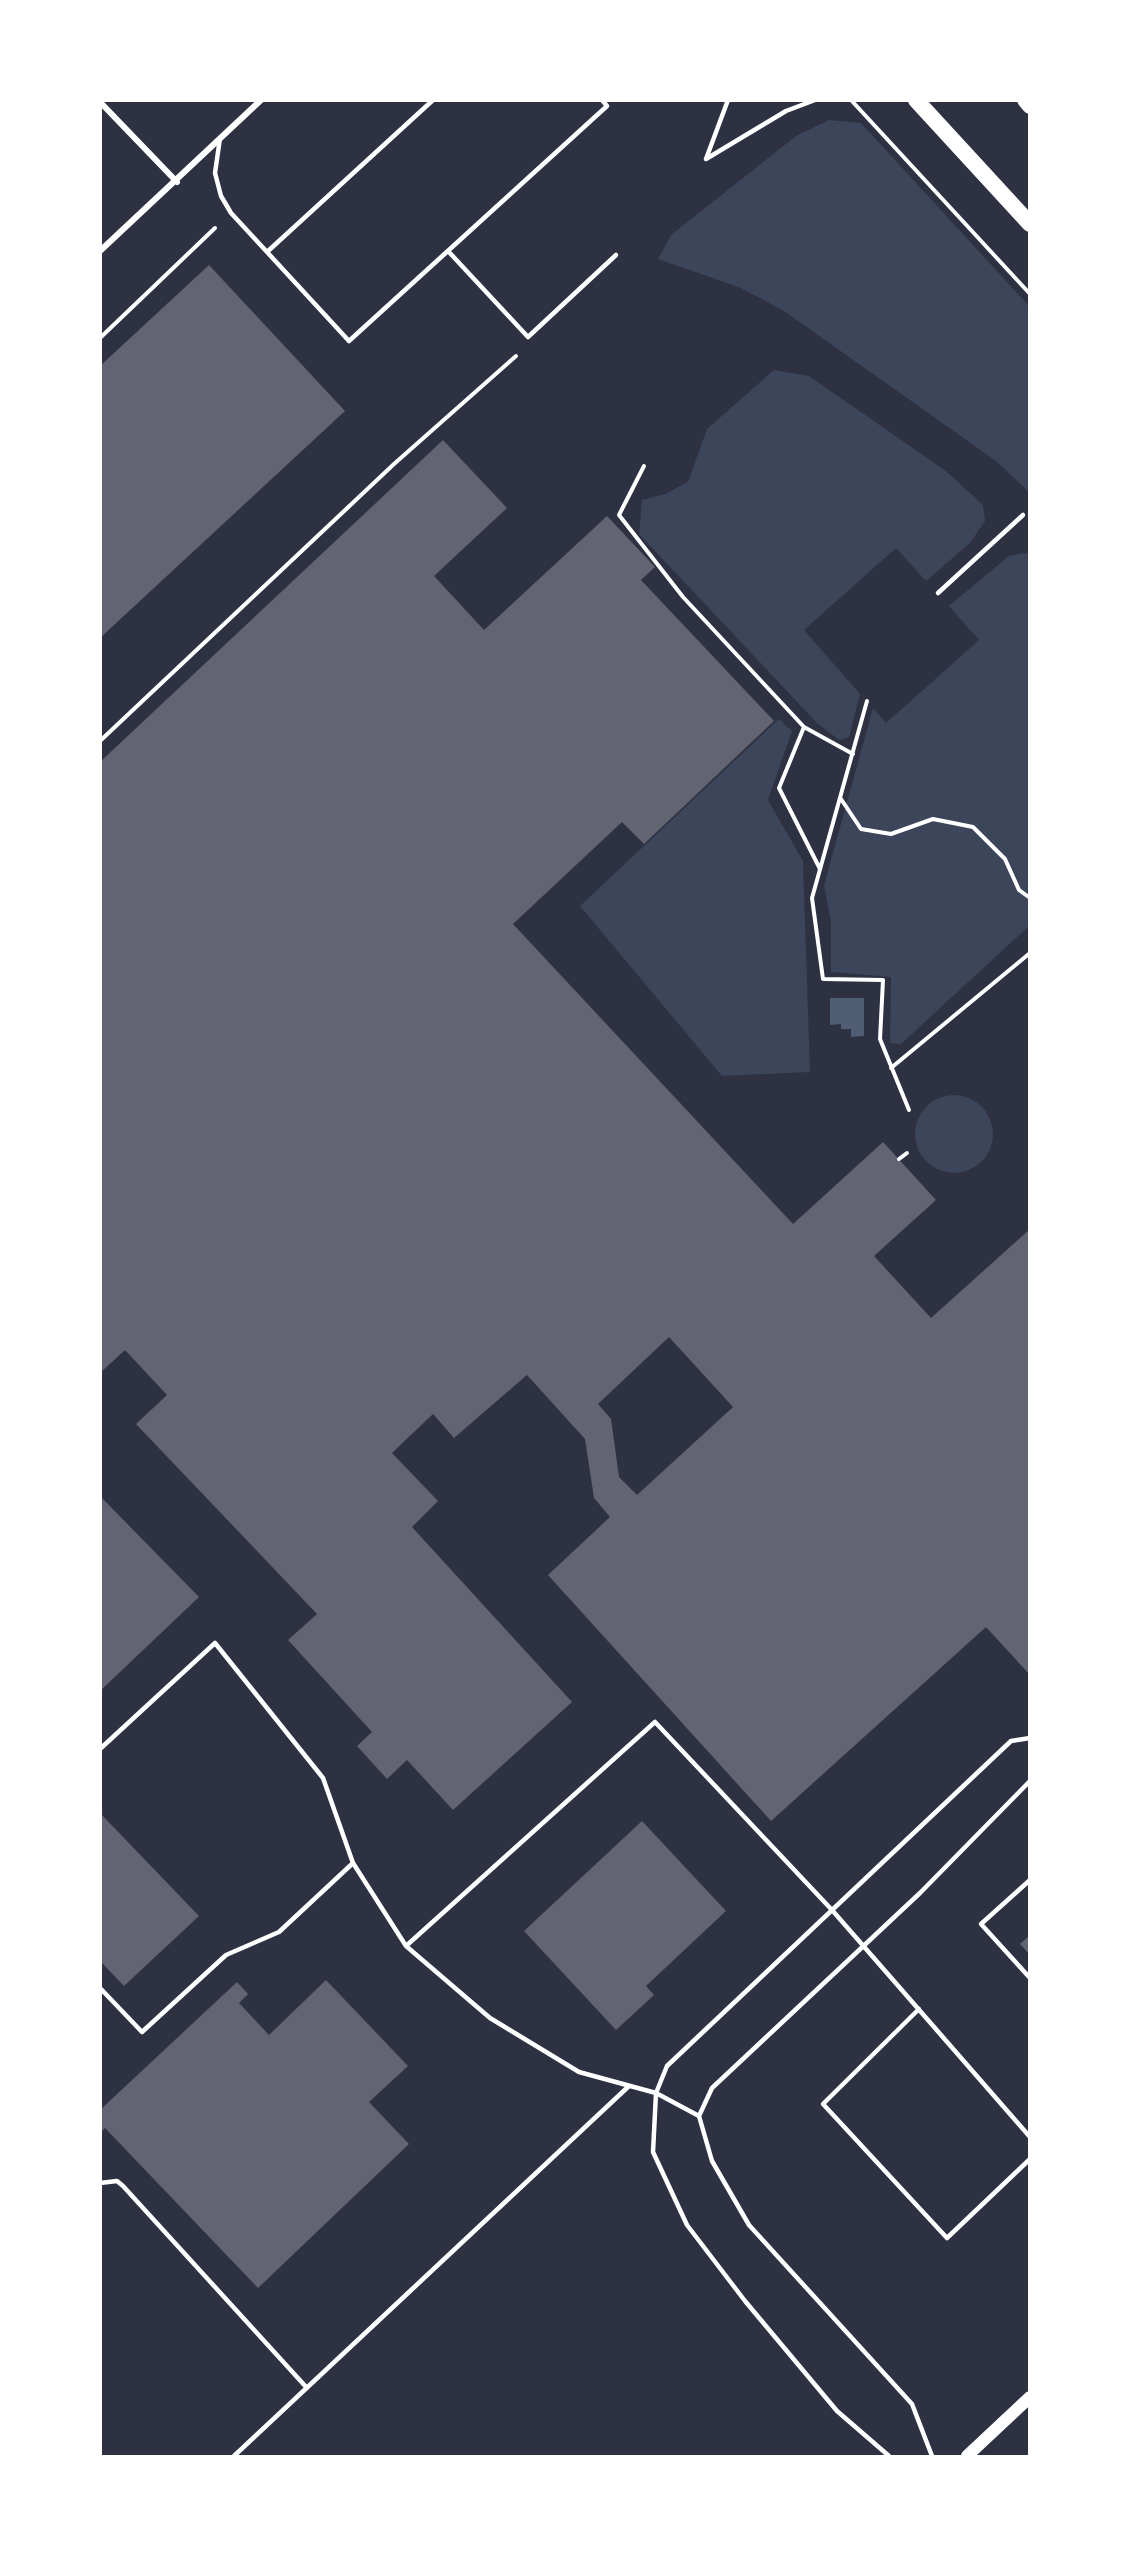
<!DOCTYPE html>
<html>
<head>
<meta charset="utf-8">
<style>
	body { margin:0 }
	#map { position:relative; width:1130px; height:2557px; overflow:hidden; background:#2d3142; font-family:Jost,sans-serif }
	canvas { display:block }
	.frame { position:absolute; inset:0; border:102px solid #fff; pointer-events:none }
</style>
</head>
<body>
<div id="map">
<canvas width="1130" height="2557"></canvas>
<div class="frame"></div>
</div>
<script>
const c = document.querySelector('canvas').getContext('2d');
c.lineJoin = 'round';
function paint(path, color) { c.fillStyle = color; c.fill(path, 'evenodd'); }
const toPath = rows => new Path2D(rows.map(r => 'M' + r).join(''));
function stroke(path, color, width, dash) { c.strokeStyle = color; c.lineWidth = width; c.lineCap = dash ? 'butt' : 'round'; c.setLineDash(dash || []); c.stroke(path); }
const green = toPath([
	[829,120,861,123,1029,306,1029,492,996,461,784,311,741,288,658,259,671,235,796,136],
	[774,370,809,376,946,471,983,505,985,521,970,543,926,581,896,548,804,630,860,694,849,737,839,740,817,723,639,534,642,500,665,494,688,482,707,429],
	[1024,553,1029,554,1029,926,901,1044,890,1043,891,977,831,972,831,923,824,885,873,708,886,723,979,640,949,606,1009,556],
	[779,719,792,731,768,800,803,861,810,1072,722,1076,580,906],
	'915 1134a39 39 0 1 1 78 0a39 39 0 1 1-78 0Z'
]);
const water = toPath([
	[830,998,864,998,864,1036,851,1037,851,1029,841,1029,841,1024,830,1025]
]);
const building = toPath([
	[209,265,345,411,100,638,100,366],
	[443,440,507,508,434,576,484,630,607,516,655,567,641,580,774,721,644,844,622,822,513,924,793,1224,883,1142,936,1200,874,1256,931,1318,1030,1229,1030,1675,986,1627,771,1821,548,1575,610,1517,594,1498,585,1439,527,1375,454,1438,433,1414,392,1453,438,1501,412,1527,572,1702,453,1810,407,1760,387,1779,357,1746,372,1732,288,1640,317,1614,136,1424,167,1395,125,1350,100,1373,100,762],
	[669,1337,733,1407,637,1495,619,1477,611,1419,598,1404],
	[100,1496,199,1597,100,1691],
	[100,1813,199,1916,124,1986,100,1961],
	[642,1821,726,1911,646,1986,654,1995,616,2030,524,1931],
	[1030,1935,1030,1955,1020,1944],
	[326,1980,408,2066,369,2102,409,2144,258,2288,105,2128,100,2133,100,2110,237,1982,248,1994,239,2003,269,2035]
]);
const path = toPath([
	[851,100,1030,294],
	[100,338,215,228],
	[644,466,619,515,683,597,804,727],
	[867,701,812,898,823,979,883,980,880,1039,909,1110],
	[100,741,394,464,516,356],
	[841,799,861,829,891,834,933,819,973,827,1005,859,1019,890,1030,898],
	[820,869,779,788,804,727,853,754],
	[891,1068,1030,953],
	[899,1159,907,1153]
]);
const service = toPath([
	[433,100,267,252,349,341,607,106,602,100],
	[220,138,215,173,221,196,231,213,267,252],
	[706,159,786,111,815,100],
	[706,159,728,100],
	[448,251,528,337,616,255],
	[938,593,1023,515],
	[100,1749,215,1643,323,1778,353,1863,406,1946,490,2018,579,2072,656,2093,699,2116],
	[1030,1880,981,1924,1030,1978],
	[406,1946,655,1722,832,1910,1030,2137],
	[100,1988,142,2032,226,1955,279,1932,353,1863],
	[919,2009,823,2104,947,2238,1030,2159],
	[100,2183,117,2181,123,2186,307,2388],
	[234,2456,629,2086],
	[889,2456,837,2411,745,2301,687,2225,653,2152,656,2093,667,2066,1011,1741,1030,1738],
	[932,2456,912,2404,749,2225,712,2161,699,2116,712,2088,920,1893,1030,1781]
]);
const minor = toPath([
	[100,102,177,182],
	[100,251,261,100]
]);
const secondary = toPath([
	[967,2456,1030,2397]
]);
const trunk = toPath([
	[916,100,1030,224],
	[1025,100,1030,106]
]);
paint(green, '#3c4559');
paint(water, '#4f5d75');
paint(building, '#626471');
stroke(path, '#fff', 4);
stroke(service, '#fff', 4.5);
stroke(minor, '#fff', 6);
stroke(secondary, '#fff', 12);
stroke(trunk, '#fff', 16);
</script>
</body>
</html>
